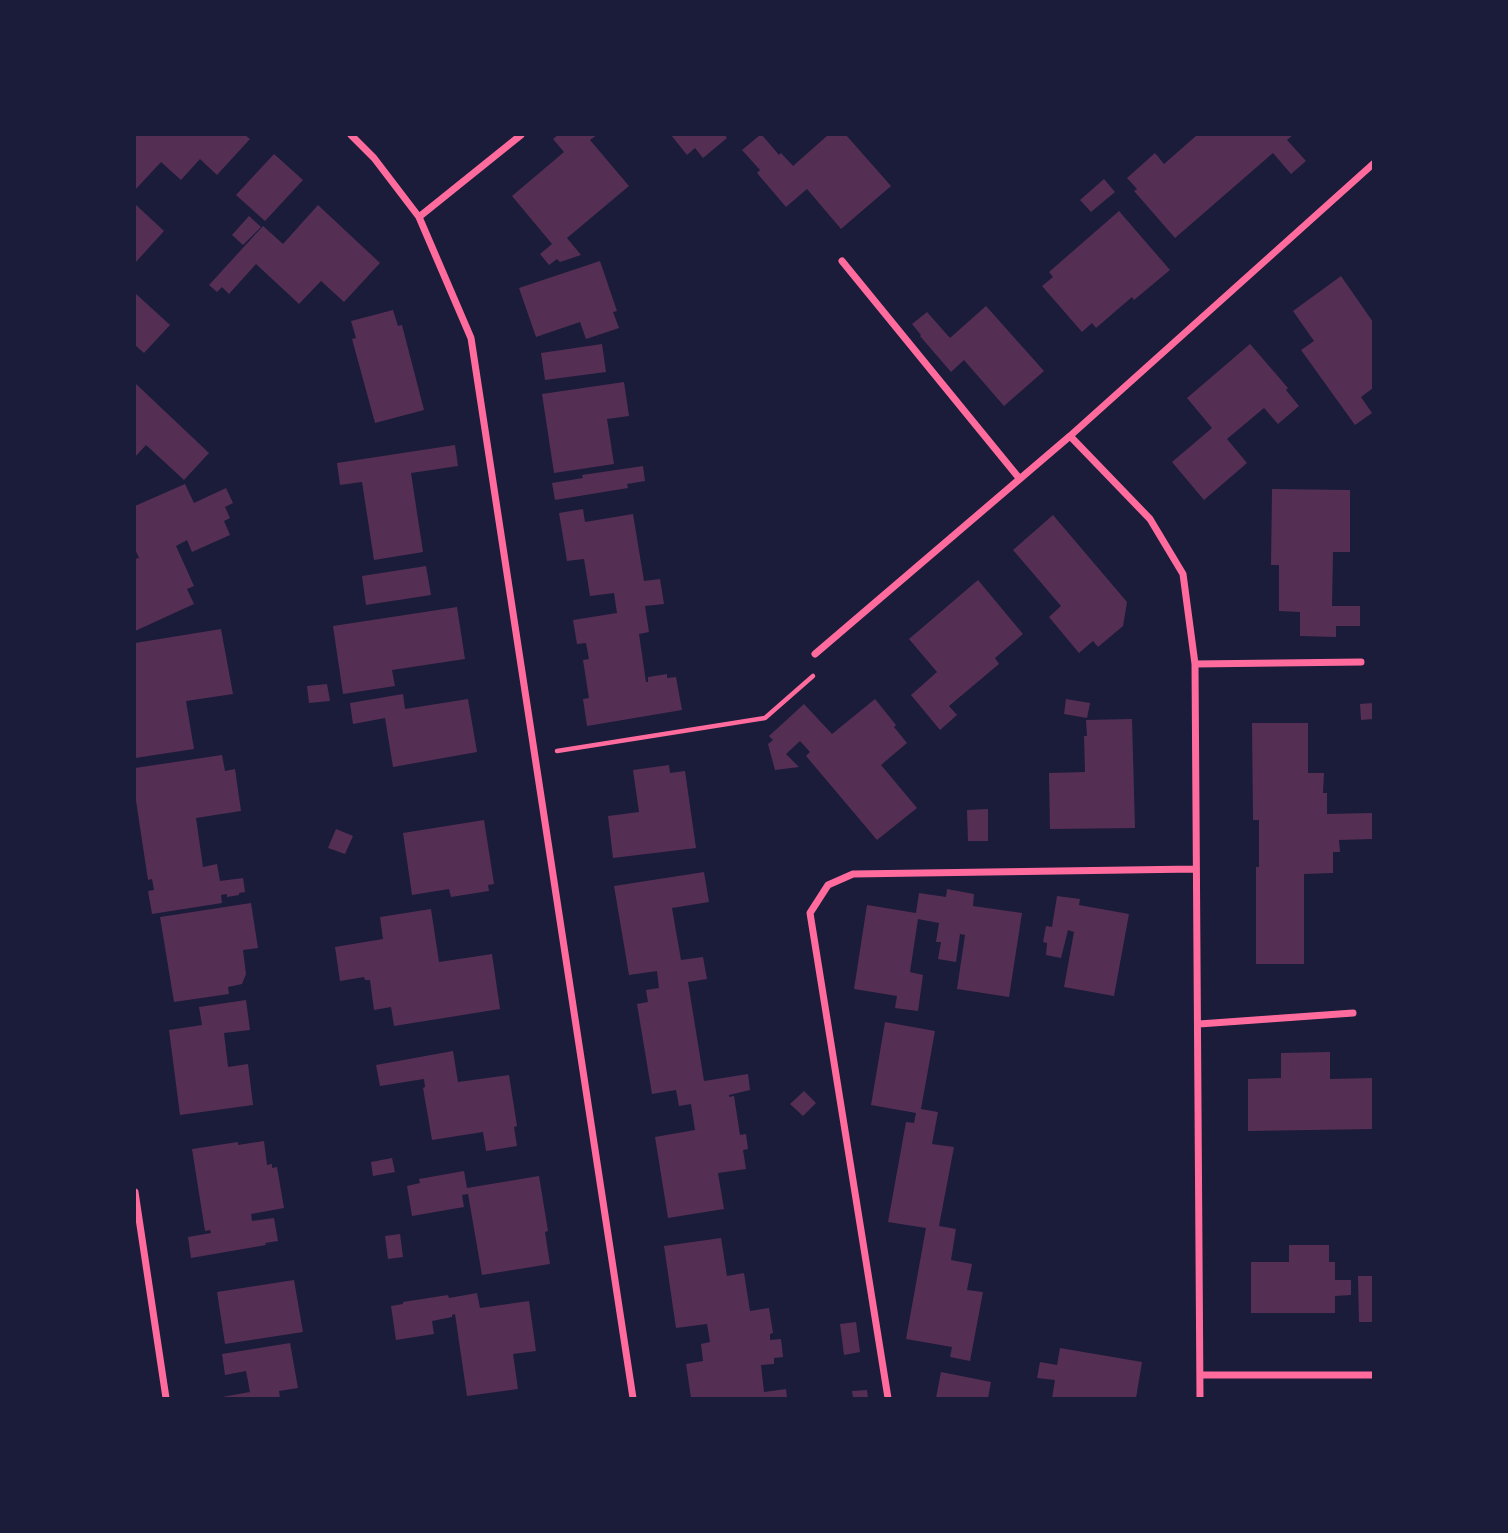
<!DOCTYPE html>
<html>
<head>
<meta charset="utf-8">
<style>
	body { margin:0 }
	#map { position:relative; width:1508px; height:1533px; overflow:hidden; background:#1b1b3a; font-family:"Golos Text",sans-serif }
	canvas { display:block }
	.frame { position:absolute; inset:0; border:136px solid #1b1b3a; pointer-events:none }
</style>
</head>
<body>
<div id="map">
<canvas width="1508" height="1533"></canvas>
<div class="frame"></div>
</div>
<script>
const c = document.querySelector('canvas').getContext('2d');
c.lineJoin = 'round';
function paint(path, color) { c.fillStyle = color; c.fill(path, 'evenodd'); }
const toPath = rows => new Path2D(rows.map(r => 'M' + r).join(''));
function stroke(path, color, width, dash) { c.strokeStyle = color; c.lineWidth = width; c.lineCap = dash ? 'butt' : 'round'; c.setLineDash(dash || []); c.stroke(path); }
const building = toPath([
	[135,135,245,135,250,139,217,175,200,159,181,180,161,162,135,190],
	[558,135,597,135,590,140,629,186,567,238,581,255,560,262,557,259,549,265,540,254,552,244,512,196,564,152,553,139],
	[671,135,725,135,727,138,703,158,695,148,687,155],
	[760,135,762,135,779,155,781,153,793,166,828,135,846,135,891,186,841,229,807,189,786,207,757,173,760,170,742,150],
	[1197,135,1293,135,1287,140,1306,161,1291,174,1273,153,1175,238,1134,191,1137,189,1127,178,1155,153,1164,164],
	[274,154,303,180,265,221,236,195],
	[1104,179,1115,192,1091,212,1080,200],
	[135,204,164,231,135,263],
	[318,205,380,263,344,302,321,281,299,304,256,264,229,294,222,287,217,292,209,285,263,226,283,244],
	[1119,211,1170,270,1134,300,1132,297,1096,328,1092,323,1082,332,1042,286,1053,277,1049,272],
	[249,216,261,227,243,245,232,235],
	[600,261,617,311,613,312,619,328,586,339,580,322,536,337,519,288],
	[1341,276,1373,322,1373,388,1361,397,1372,413,1355,425,1301,350,1314,341,1293,311],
	[135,293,170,325,144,353,135,345],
	[986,306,1044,371,1004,406,964,360,951,372,920,336,921,335,912,324,927,312,950,338],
	[393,310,398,326,402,325,424,410,375,423,352,339,356,338,351,321],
	[602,344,606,372,545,380,541,353],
	[1250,344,1288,388,1286,390,1299,406,1278,424,1264,408,1227,439,1247,463,1204,500,1172,462,1212,428,1187,398],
	[624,382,629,416,607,419,614,464,554,473,542,394],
	[135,383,209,453,184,480,146,445,135,457],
	[455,445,458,466,411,473,423,552,374,560,362,482,340,485,337,463],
	[643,466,645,481,627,484,628,488,555,500,552,483,583,478,582,475],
	[185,484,194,503,226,488,233,503,225,507,230,518,224,521,230,535,192,552,187,540,176,546,194,586,187,589,194,604,135,631,135,559,139,558,135,549,135,506],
	[1272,489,1350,490,1350,552,1333,552,1332,606,1360,606,1360,626,1336,626,1336,637,1300,636,1300,612,1279,611,1279,565,1271,565],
	[583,509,585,522,633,514,644,581,660,579,664,604,645,606,649,632,639,634,646,682,648,682,648,677,667,674,667,678,676,677,682,710,587,726,583,699,589,698,583,660,589,659,586,643,577,644,573,620,617,613,614,593,590,596,584,559,567,561,559,513],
	[1053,515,1127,602,1123,626,1098,647,1093,641,1079,653,1049,617,1061,606,1013,550],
	[426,566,431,595,366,605,362,576],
	[978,580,1023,634,995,658,999,664,949,706,957,715,940,730,911,695,937,672,909,639],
	[457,607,465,659,392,670,395,686,343,694,333,626],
	[221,629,233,694,186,701,194,749,135,758,135,643],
	[327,684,330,701,309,703,307,686],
	[403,694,405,709,468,699,477,752,393,767,385,718,353,724,350,703],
	[875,699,896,725,894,727,907,743,881,765,917,808,877,840,806,756,810,752,800,741,786,754,799,767,775,770,768,744,773,740,769,736,804,704,832,734],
	[1066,699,1090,703,1087,718,1064,714],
	[1373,703,1373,719,1361,720,1360,704],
	[1132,719,1135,828,1050,829,1049,773,1085,772,1084,736,1087,736,1086,720],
	[1252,723,1308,723,1308,773,1324,773,1323,793,1327,793,1327,814,1373,813,1373,839,1339,840,1340,852,1333,852,1333,873,1304,874,1304,964,1256,964,1256,867,1259,867,1259,820,1253,820],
	[222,755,225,771,235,769,241,811,196,818,203,867,217,864,220,881,243,878,245,892,239,893,239,895,227,897,227,894,221,895,222,903,152,914,148,891,154,890,152,879,148,880,135,794,135,768],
	[669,765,670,773,685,771,696,848,613,858,608,816,639,812,633,770],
	[988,809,988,841,968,841,967,810],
	[484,820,494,884,488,885,489,891,451,897,449,889,412,895,403,833],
	[336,829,353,836,345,854,328,848],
	[704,872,709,902,672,908,681,960,703,957,707,979,688,982,704,1081,748,1074,750,1090,729,1095,729,1097,734,1096,740,1135,746,1134,748,1149,743,1150,746,1169,718,1173,724,1209,668,1218,655,1137,695,1130,691,1104,679,1106,676,1090,652,1094,637,1004,648,1002,646,990,659,988,657,971,629,975,614,886],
	[947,889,974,894,973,906,1022,913,1009,997,957,989,965,935,960,934,956,962,938,959,941,942,936,942,939,923,918,919,910,972,923,975,918,1011,895,1008,897,996,854,989,867,905,916,913,919,893,946,897],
	[1057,896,1080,899,1079,905,1129,914,1114,996,1064,987,1074,932,1068,930,1061,958,1046,955,1047,943,1043,942,1046,926,1052,927],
	[251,903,258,948,243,950,246,974,242,984,228,987,229,994,174,1002,160,917],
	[431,909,439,962,492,954,500,1009,394,1026,391,1007,374,1010,370,980,365,980,364,977,340,981,335,947,383,939,380,917],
	[246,1000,250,1030,224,1033,228,1067,248,1064,253,1105,180,1115,169,1030,202,1025,199,1007],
	[885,1022,935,1031,921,1109,938,1112,932,1144,954,1147,939,1226,956,1229,951,1260,972,1264,967,1290,983,1292,970,1361,950,1357,952,1347,906,1339,926,1228,888,1222,906,1122,914,1123,916,1113,871,1105],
	[453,1051,458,1082,509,1075,517,1126,514,1127,517,1146,486,1151,483,1132,432,1140,423,1088,425,1087,424,1079,380,1086,376,1065],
	[1330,1052,1330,1079,1373,1078,1373,1129,1248,1131,1248,1079,1281,1078,1281,1053],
	[804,1091,816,1103,803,1116,790,1104],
	[264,1141,267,1165,272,1164,272,1168,277,1167,284,1208,251,1214,252,1221,274,1218,278,1241,265,1243,266,1245,191,1258,188,1237,211,1233,210,1230,205,1231,192,1149,238,1142,238,1145],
	[392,1158,395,1172,373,1176,371,1162],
	[464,1171,467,1188,539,1176,548,1231,545,1232,550,1264,482,1275,468,1194,462,1195,464,1207,412,1216,407,1186,420,1183,419,1179],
	[400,1234,403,1257,388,1259,385,1236],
	[721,1238,727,1276,744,1273,750,1311,769,1308,773,1333,770,1334,770,1340,781,1339,783,1357,774,1358,774,1364,761,1365,764,1392,786,1389,787,1398,691,1398,686,1364,703,1361,701,1344,710,1342,707,1324,676,1328,664,1246],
	[1289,1245,1329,1245,1329,1262,1335,1262,1335,1280,1351,1280,1351,1295,1335,1296,1335,1313,1251,1313,1251,1262,1289,1262],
	[1358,1276,1373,1276,1373,1322,1359,1322],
	[294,1280,303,1332,225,1344,217,1292],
	[477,1293,480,1308,529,1301,536,1351,513,1354,518,1389,467,1396,455,1314,452,1315,452,1317,432,1321,434,1334,396,1340,391,1306,403,1304,403,1302,448,1295,449,1298],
	[856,1322,860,1352,844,1355,840,1324],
	[290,1343,298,1388,279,1391,280,1398,222,1398,222,1397,250,1392,246,1371,225,1375,222,1354],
	[1060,1348,1142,1362,1136,1398,1052,1398,1055,1380,1037,1378,1040,1362,1057,1365],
	[941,1372,991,1382,988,1398,936,1398],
	[867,1390,868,1398,853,1398,852,1391]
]);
const path = toPath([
	[557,751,765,718,813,676]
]);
const minor = toPath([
	[351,135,374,158,419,217,471,338,633,1398],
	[419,217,521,135],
	[842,261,1019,478],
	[1070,436,1150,519,1183,574,1195,664,1200,1398],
	[815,654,1070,436,1373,164],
	[1195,664,1361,662],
	[1199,1024,1353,1013],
	[135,1192,166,1398],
	[1200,1375,1373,1375],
	[888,1398,810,913,828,885,853,874,1195,869]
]);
paint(building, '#542f53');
stroke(path, '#ff6b9d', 4.5);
stroke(minor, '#ff6b9d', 7);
</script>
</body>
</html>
